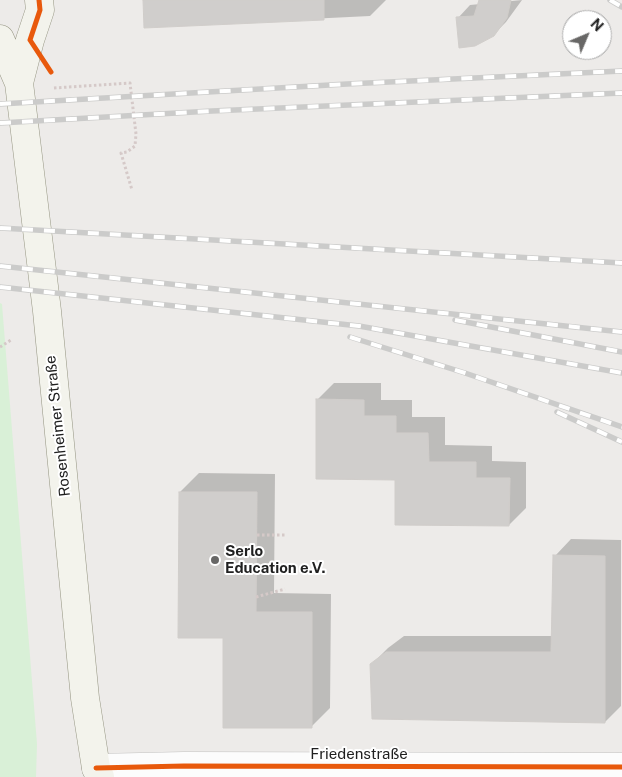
<!DOCTYPE html>
<html>
<head>
<meta charset="utf-8">
<style>
	body { margin:0 }
	#map { position:relative; width:622px; height:777px; overflow:hidden; background:#edebe9; font-family:"Public Sans",sans-serif }
	canvas { display:block }
	.north { position:absolute; left:562px; top:10px; width:50px; height:50px; box-sizing:border-box; background:#fff; border:1px solid #a6a6a6; border-radius:50%; rotate:45deg; font-size:14px; font-weight:700; line-height:20px; text-align:center; color:#202020 }
	.north::after { content:''; display:block; margin:auto; width:18px; height:22px; background:#686766; clip-path:polygon(50% 0,100% 100%,50% 72%,0 100%) }
</style>
</head>
<body>
<div id="map">
<canvas width="622" height="777"></canvas>
<div class="north">N</div>
</div>
<script>
const c = document.querySelector('canvas').getContext('2d');
c.lineJoin = 'round';
function paint(path, color) { c.fillStyle = color; c.fill(path, 'evenodd'); }
const toPath = rows => new Path2D(rows.map(r => 'M' + r).join(''));
function stroke(path, color, width, dash) { c.strokeStyle = color; c.lineWidth = width; c.lineCap = dash ? 'butt' : 'round'; c.setLineDash(dash || []); c.stroke(path); }
function drawText(font, color, halo, rows, align = 'center') {
  c.font = font + ' "Public Sans",sans-serif'; c.lineWidth = 4; c.setLineDash([]); c.textBaseline = 'middle'; c.strokeStyle = halo; c.fillStyle = color; for (const [text, x, y, turn = 0] of rows) {
    c.save(); c.translate(x, y); c.rotate((+turn || 0) * Math.PI / 180); c.textAlign = isNaN(turn) ? turn : align; if (halo) c.strokeText(text, 0, 0); c.fillText(text, 0, 0); c.restore();
  }
}
const park = toPath([
	[0,303,2,304,37,744,36,777,0,777]
]);
const shadow = toPath([
	[144,0,386,0,370,16,145,27],
	[522,0,506,22,493,35,458,18,470,5],
	[334,383,381,383,381,400,412,400,412,417,445,417,445,445,492,446,492,461,526,462,526,508,509,525,397,479,317,400],
	[199,473,275,474,274,593,331,594,330,708,311,727,224,637,180,492],
	[571,539,621,540,621,706,605,722,371,665,388,648,404,636,553,636,555,556]
]);
const building = toPath([
	[143,0,324,0,324,20,144,28,143,0],
	[479,0,511,0,507,18,494,36,475,46,459,48,456,17,474,16,479,0],
	[316,399,364,400,364,416,396,416,396,433,428,433,429,462,476,462,476,478,510,478,509,526,395,525,395,480,316,479,316,399],
	[179,492,257,492,256,612,312,612,312,728,223,728,223,638,178,638,179,492],
	[553,555,605,556,605,723,372,719,370,664,386,652,551,652,553,555]
]);
const path = toPath([
	[54,88,130,83,136,134,135,146,127,152,121,153,132,190],
	[0,347,11,340],
	[257,535,285,535],
	[256,597,285,589]
]);
const tertiary = toPath([
	[96,768,184,766,622,767]
]);
const secondary = toPath([
	[0,39,19,83,47,311,85,698,96,768,100,777],
	[19,83,30,40,40,10,39,0]
]);
const rail = toPath([
	[610,0,622,7],
	[0,104,347,84,622,71],
	[0,123,212,111,622,93],
	[0,228,622,263],
	[0,266,622,332],
	[0,287,359,326,622,373],
	[455,320,622,352],
	[350,337,465,373,622,427],
	[557,412,622,442]
]);
const cycleway = toPath([
	[39,0,40,10,30,40,51,72],
	[96,768,184,766,622,767]
]);
const markers = [
	[215,560,5,"#686766"]
];
const streetNames = [
	["Rosenheimer Straße",58,426,-96],
	["Friedenstraße",359,754]
];
const poiNames = [
	["Serlo",225,551],
	["Education e.V.",225,568]
];
paint(park, '#d9f0d7');
paint(shadow, '#0003');
paint(building, '#d0cecc');
stroke(building, '#d0cdca', 1);
stroke(tertiary, '#c3c2c1', 29);
stroke(secondary, '#959582', 29);
stroke(path, '#d5c9c8', 3, [2.5, 2.5]);
stroke(tertiary, '#fcfcfc', 28);
stroke(secondary, '#f3f3ec', 28);
stroke(rail, '#cbcbca', 5.5);
stroke(rail, '#fff', 4, [11]);
stroke(cycleway, '#e8590c', 5);
for (const [x, y, r, color] of markers) { const dot = new Path2D(); dot.arc(x, y, r, 0, 2 * Math.PI); c.fillStyle = color; c.fill(dot); stroke(dot, '#fff', 2); }
drawText('15px', '#202020', '#fff', streetNames);
drawText('bold 15px', '#202020', '#fff', poiNames, 'left');
</script>
</body>
</html>
